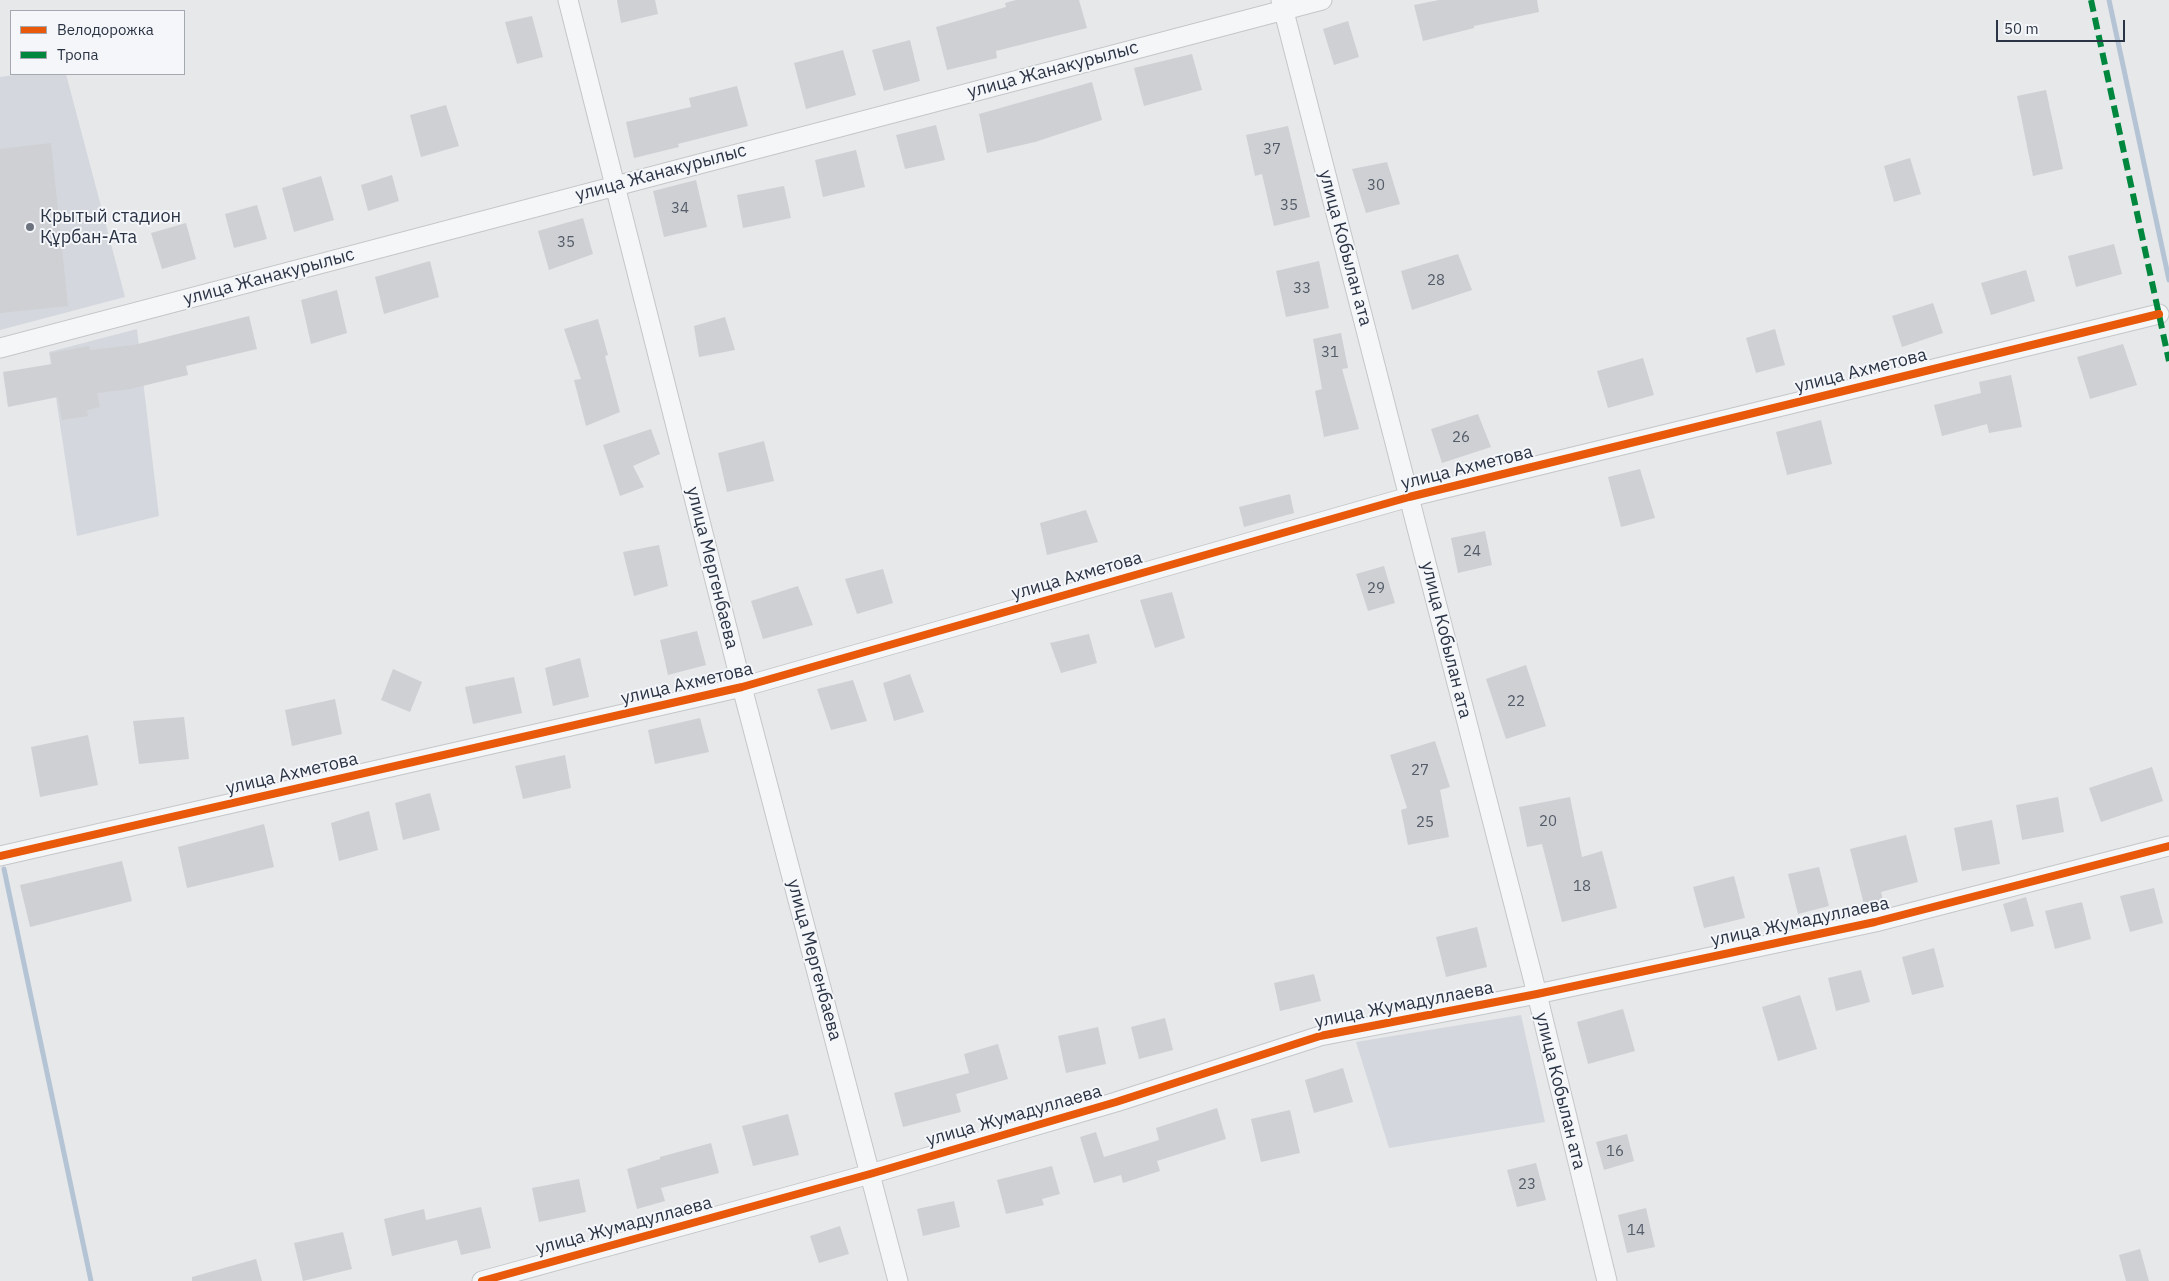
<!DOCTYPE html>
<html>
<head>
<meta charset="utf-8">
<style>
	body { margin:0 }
	#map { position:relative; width:2169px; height:1281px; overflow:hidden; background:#e6e8ea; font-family:"IBM Plex Sans",sans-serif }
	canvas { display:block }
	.legend { position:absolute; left:10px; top:10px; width:175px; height:65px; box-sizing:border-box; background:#f4f6f9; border:1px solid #a4a8b1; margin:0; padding:6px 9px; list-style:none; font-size:15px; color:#2b3445 }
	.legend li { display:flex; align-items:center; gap:10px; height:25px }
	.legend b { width:25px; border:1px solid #a4a8b1 }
	.scale { position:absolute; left:1996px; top:20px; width:129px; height:22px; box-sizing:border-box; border:2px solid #2b3445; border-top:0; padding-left:6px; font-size:15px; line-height:18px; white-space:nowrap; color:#2b3445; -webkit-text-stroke:4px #f4f6f9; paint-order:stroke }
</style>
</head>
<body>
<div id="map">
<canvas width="2169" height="1281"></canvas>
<ul class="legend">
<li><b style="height:6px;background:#e8590c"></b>Велодорожка</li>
<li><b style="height:6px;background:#00873e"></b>Тропа</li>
</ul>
<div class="scale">50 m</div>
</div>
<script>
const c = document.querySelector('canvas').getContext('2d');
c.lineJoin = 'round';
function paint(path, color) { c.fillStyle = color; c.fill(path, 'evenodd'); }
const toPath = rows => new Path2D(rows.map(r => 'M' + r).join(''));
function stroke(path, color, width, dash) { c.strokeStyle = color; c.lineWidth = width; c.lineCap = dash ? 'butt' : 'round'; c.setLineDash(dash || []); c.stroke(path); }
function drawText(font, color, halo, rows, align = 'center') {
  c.font = font + ' "IBM Plex Sans",sans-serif'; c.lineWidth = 4; c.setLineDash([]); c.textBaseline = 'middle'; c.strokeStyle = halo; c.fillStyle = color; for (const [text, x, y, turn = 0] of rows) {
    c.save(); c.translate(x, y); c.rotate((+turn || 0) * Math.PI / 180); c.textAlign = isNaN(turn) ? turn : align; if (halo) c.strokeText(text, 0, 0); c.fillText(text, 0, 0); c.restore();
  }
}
const built = toPath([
	[21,74,66,74,125,297,0,330,0,77],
	[137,329,159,516,77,536,49,352],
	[1521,1015,1545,1122,1389,1148,1356,1042]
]);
const stream = toPath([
	[2109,0,2169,280],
	[4,869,91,1281]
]);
const building = toPath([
	[617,0,655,0,658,14,621,23],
	[1016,0,1079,0,1087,28,996,51,997,58,947,70,936,27,1006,7,1005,3],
	[1439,0,1537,0,1539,12,1474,26,1474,28,1423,41,1414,5],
	[532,16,543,57,517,64,505,22],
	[1348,21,1359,57,1334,65,1323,29],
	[910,40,920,81,884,91,872,50],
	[843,50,856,95,806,109,794,63],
	[1192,54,1202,90,1144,106,1134,68],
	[1092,82,1102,120,1035,142,987,153,979,114],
	[737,86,748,126,678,144,679,147,634,158,626,122,691,107,689,98],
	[2046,90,2063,169,2033,176,2017,96],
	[446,105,459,146,421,157,410,115],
	[936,125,945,160,905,169,896,135],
	[1288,126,1310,217,1274,226,1262,174,1255,176,1246,135],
	[51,143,68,306,0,313,0,149],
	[856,150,865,187,823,197,815,160],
	[1910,158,1921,194,1894,202,1884,166],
	[1387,162,1400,204,1366,213,1352,169],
	[392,175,399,201,368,211,361,185],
	[321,176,334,220,294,232,282,188],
	[696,180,707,227,664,237,653,191],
	[784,186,791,218,743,228,737,195],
	[257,205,267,239,234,248,225,214],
	[583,218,593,254,549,270,538,231],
	[186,223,196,259,162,269,151,233],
	[2114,244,2122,274,2076,287,2068,256],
	[1458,254,1472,290,1412,310,1401,271],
	[430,261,439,297,384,314,375,277],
	[1319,261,1329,308,1286,317,1276,271],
	[2026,270,2035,301,1991,315,1981,283],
	[337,290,347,333,311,344,301,300],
	[1933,303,1943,333,1902,347,1892,316],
	[249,316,257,349,186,366,188,375,130,389,97,393,100,407,87,410,88,416,62,420,58,397,8,407,3,372,52,364,50,353,89,346,90,350,134,345],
	[725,317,735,350,699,357,694,326],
	[598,319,608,355,605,356,620,412,586,426,574,380,581,379,564,329],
	[1775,329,1785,365,1756,373,1746,338],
	[1341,333,1348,368,1342,369,1359,429,1324,437,1315,391,1322,389,1313,339],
	[2123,344,2137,385,2090,399,2077,357],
	[1643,358,1654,395,1608,408,1597,371],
	[2011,375,2022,427,1989,433,1987,424,1942,436,1934,405,1981,393,1979,382],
	[1478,414,1491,447,1442,463,1431,429],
	[1821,420,1832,464,1787,475,1776,432],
	[651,429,660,454,633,466,644,487,620,496,603,445],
	[764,441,774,481,727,492,718,453],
	[1640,469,1655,518,1621,527,1608,477],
	[1290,494,1294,513,1244,527,1239,507],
	[1086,510,1098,542,1047,555,1040,523],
	[1485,531,1492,565,1458,573,1451,538],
	[659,545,668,586,634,596,623,552],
	[1384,566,1395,603,1368,611,1356,574],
	[883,569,893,603,857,614,845,579],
	[798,586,813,625,763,639,751,601],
	[1172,592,1185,638,1155,648,1140,600],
	[697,631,706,665,668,675,660,640],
	[1089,634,1097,663,1061,673,1050,643],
	[580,658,589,697,553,706,545,668],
	[1526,665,1546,726,1506,739,1486,679],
	[393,669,422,682,410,712,381,700],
	[910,674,924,712,894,721,883,683],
	[514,677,522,713,473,724,465,687],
	[853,680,867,721,831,730,817,689],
	[335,699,342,734,292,746,285,710],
	[184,717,189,759,139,764,133,721],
	[700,718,709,752,655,764,648,730],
	[88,735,98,785,40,797,31,747],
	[1435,741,1450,787,1440,790,1449,837,1408,845,1401,810,1407,808,1390,755],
	[565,755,571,788,523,799,515,766],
	[2152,767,2163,801,2101,822,2089,788],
	[430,793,440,830,403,840,395,803],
	[1570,797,1582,857,1602,851,1617,908,1562,922,1542,844,1527,847,1519,807],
	[2058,797,2064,832,2022,840,2016,805],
	[369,811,378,850,339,861,331,823],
	[1992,820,2000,864,1962,871,1954,828],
	[264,824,274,867,187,888,178,847],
	[1906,835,1918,882,1881,892,1884,904,1865,909,1850,849],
	[122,861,132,901,30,927,20,885],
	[1819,867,1829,906,1798,914,1788,874],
	[1734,876,1745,918,1704,928,1693,887],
	[2154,888,2163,923,2130,932,2120,896],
	[2026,897,2034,926,2011,932,2003,904],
	[2082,902,2091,939,2055,949,2045,911],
	[1477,927,1487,967,1446,977,1436,937],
	[1934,948,1944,987,1912,995,1902,957],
	[1861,970,1870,1002,1836,1011,1828,978],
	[1314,974,1321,1001,1280,1011,1274,983],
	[1800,995,1817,1049,1778,1061,1762,1007],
	[1623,1009,1635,1051,1588,1064,1577,1022],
	[1165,1018,1173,1050,1139,1059,1131,1027],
	[1098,1027,1106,1064,1066,1073,1058,1036],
	[998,1044,1008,1079,956,1094,961,1112,903,1127,894,1093,969,1073,964,1054],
	[1343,1068,1353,1102,1314,1113,1305,1080],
	[1217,1108,1226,1139,1157,1161,1160,1171,1123,1183,1121,1175,1094,1183,1080,1137,1096,1132,1104,1157,1159,1140,1156,1128],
	[1290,1110,1300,1153,1261,1162,1251,1119],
	[788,1114,799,1155,753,1166,742,1126],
	[1627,1134,1634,1161,1604,1170,1596,1142],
	[711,1143,719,1173,661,1188,665,1201,637,1209,627,1169,660,1159,660,1157],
	[1536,1163,1546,1200,1517,1207,1507,1170],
	[1052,1166,1060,1194,1042,1199,1044,1205,1006,1214,997,1180],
	[579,1179,586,1212,539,1222,532,1188],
	[954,1201,960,1227,923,1236,917,1209],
	[481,1207,491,1248,461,1255,457,1240,392,1256,384,1219,424,1209,426,1220],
	[1646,1208,1655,1247,1627,1253,1618,1215],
	[840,1226,849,1254,819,1263,810,1236],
	[343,1232,352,1269,303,1281,294,1243],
	[2140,1249,2149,1281,2126,1281,2119,1255],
	[256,1259,262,1281,192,1281,192,1277]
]);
const minor = toPath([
	[568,0,742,687,898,1281],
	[1281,0,1537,994,1607,1281],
	[0,348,1322,0],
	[0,856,742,687,1409,497,2159,314],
	[482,1281,870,1174,1116,1102,1320,1036,1537,994,1875,922,2169,846]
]);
const quiet = toPath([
	[2091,0,2169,361]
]);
const cycleway = toPath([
	[0,856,742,687,1409,497,2159,314],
	[482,1281,870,1174,1116,1102,1320,1036,1537,994,1875,922,2169,846]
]);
const markers = [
	[30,227,5,"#6c737f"]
];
const numberNames = [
	["37",1272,150],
	["30",1376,186],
	["35",1289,206],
	["34",680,209],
	["35",566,243],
	["28",1436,281],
	["33",1302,289],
	["31",1330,353],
	["26",1461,438],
	["24",1472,552],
	["29",1376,589],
	["22",1516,702],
	["27",1420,771],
	["20",1548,822],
	["25",1425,823],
	["18",1582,887],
	["16",1615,1152],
	["23",1527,1185],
	["14",1636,1231]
];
const streetNames = [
	["улица Жанакурылыс",1053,70,-15],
	["улица Жанакурылыс",661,173,-15],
	["улица Кобылан ата",1345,248,75],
	["улица Жанакурылыс",269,277,-15],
	["улица Ахметова",1861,371,-14],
	["улица Ахметова",1467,468,-14],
	["улица Мергенбаева",712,568,76],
	["улица Ахметова",1077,576,-16],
	["улица Кобылан ата",1446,640,76],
	["улица Ахметова",687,684,-13],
	["улица Ахметова",292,774,-13],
	["улица Жумадуллаева",1800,922,-12],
	["улица Мергенбаева",814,960,75],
	["улица Жумадуллаева",1404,1005,-11],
	["улица Кобылан ата",1560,1091,76],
	["улица Жумадуллаева",1014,1116,-16],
	["улица Жумадуллаева",624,1226,-15]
];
const poiNames = [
	["Крытый стадион",40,217],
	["Құрбан-Ата",40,238]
];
paint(built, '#d4d7dd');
stroke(stream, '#b4c4d5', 5);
paint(building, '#ced0d3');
stroke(minor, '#c4c6c8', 21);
stroke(minor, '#f5f6f7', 19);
stroke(quiet, '#00873e', 6, [12, 6]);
stroke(cycleway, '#e8590c', 8);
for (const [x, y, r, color] of markers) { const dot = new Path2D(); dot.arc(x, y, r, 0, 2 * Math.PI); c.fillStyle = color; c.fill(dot); stroke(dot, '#f4f6f9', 2); }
drawText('15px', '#545c69', null, numberNames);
drawText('18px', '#2b3445', '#f4f6f9', streetNames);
drawText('18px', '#2b3445', '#f4f6f9', poiNames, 'left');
</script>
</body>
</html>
